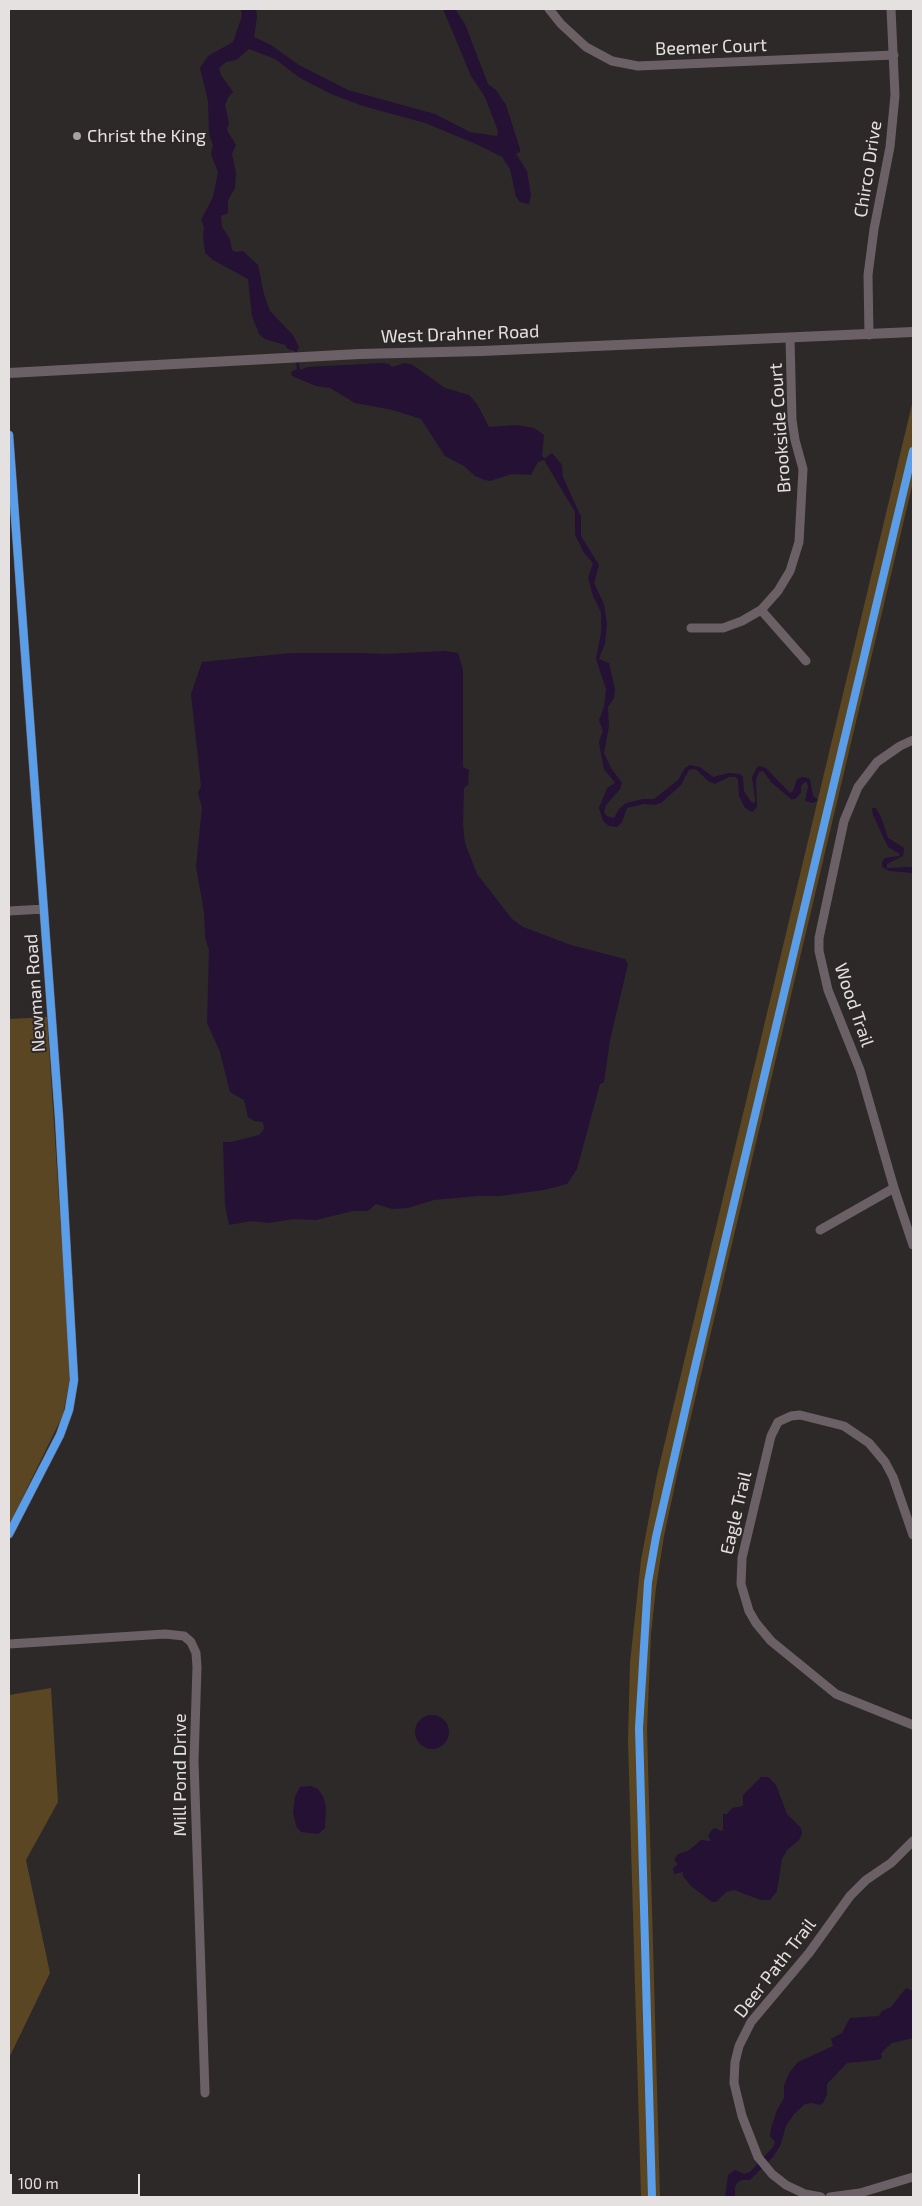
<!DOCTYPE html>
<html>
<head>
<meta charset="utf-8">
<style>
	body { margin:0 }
	#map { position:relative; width:922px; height:2206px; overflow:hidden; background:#2d2929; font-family:"Exo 2",sans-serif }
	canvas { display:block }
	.frame { position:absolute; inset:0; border:10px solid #e5e1e1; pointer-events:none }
	.scale { position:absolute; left:10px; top:2174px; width:130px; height:22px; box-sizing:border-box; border:2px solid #e5e1e1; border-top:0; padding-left:6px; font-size:15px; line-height:18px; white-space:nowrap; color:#e5e1e1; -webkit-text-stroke:4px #2e2828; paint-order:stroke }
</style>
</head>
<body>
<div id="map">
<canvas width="922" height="2206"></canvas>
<div class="frame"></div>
<div class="scale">100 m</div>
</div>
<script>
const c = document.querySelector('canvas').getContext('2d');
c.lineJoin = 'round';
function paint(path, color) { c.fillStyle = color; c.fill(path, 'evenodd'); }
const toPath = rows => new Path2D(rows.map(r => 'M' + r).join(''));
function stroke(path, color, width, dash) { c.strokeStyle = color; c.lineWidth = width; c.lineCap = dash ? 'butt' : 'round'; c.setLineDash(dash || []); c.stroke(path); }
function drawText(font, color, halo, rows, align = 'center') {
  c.font = font + ' "Exo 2",sans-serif'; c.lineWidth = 4; c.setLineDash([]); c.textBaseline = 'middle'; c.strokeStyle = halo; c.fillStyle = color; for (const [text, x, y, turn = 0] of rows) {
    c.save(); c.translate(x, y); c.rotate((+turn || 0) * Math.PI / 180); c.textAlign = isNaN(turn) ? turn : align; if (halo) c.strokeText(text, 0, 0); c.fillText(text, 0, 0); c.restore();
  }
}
const green = toPath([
	[913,400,913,482,678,1471,664,1536,656,1588,651,1634,647,1729,660,2197,641,2197,628,1740,630,1663,641,1560,657,1475],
	[47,1017,69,1354,69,1383,63,1415,9,1525,9,1019],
	[51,1688,58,1802,26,1860,50,1973,9,2058,9,1695]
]);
const water = toPath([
	[241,9,256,9,257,17,254,37,271,45,299,65,348,90,435,114,470,132,497,136,498,131,485,97,471,76,443,9,455,9,465,24,488,84,496,90,506,105,520,149,520,152,516,154,527,171,531,195,529,204,520,202,516,197,510,169,502,157,476,144,425,123,363,106,331,94,300,78,275,59,249,49,236,60,226,62,219,68,221,75,233,92,228,98,225,105,229,123,227,130,236,145,232,154,236,173,235,188,228,200,228,213,221,216,222,227,230,239,232,250,236,252,243,251,258,265,264,294,270,311,293,335,299,347,297,351,300,370,307,367,382,363,389,364,392,367,405,363,413,365,445,388,469,395,477,404,489,427,517,425,534,428,544,435,542,455,544,459,552,453,562,465,563,477,581,517,581,536,599,565,594,583,604,604,607,624,605,643,599,659,609,663,615,689,614,698,608,707,609,726,604,753,611,768,622,783,620,789,606,805,604,812,607,816,614,818,619,809,626,803,643,799,654,799,678,780,685,768,690,765,700,767,713,777,729,773,740,774,743,777,744,791,752,803,755,802,755,798,752,777,758,766,766,768,790,793,793,791,797,779,803,777,810,779,813,796,818,800,813,803,805,801,808,786,806,781,801,786,801,793,795,799,791,799,772,783,763,771,759,772,756,780,757,807,752,812,745,808,739,796,738,780,736,777,729,777,715,784,708,781,697,770,693,769,689,770,681,785,661,803,655,805,644,804,627,808,622,822,617,827,609,826,603,821,599,808,607,788,615,783,604,769,600,749,599,741,603,731,599,720,604,707,606,689,596,659,601,633,601,612,593,596,588,578,593,563,584,553,575,535,575,512,544,460,538,462,531,475,512,474,490,481,485,480,475,476,464,466,445,456,421,419,393,410,355,403,330,388,316,386,292,376,291,372,297,369,295,351,288,349,285,345,265,339,259,334,252,316,248,279,213,260,205,253,203,237,204,227,201,220,213,197,218,172,211,154,213,145,209,134,208,101,200,68,208,56,233,42,242,16],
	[445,651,458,653,463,669,463,767,469,770,468,785,464,788,463,824,465,843,477,874,512,919,523,927,571,945,625,959,628,964,610,1040,604,1082,600,1084,577,1169,567,1184,544,1190,499,1196,479,1196,434,1200,408,1208,392,1209,376,1204,368,1211,353,1211,316,1220,294,1219,269,1223,251,1221,229,1225,225,1205,223,1142,231,1142,259,1135,264,1129,263,1122,254,1121,248,1117,244,1100,230,1092,220,1052,207,1023,209,950,205,937,204,912,196,867,202,807,198,793,201,786,191,694,202,662,290,653,363,653,384,654],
	[872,808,876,808,881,817,888,838,904,848,903,856,887,864,887,868,909,867,913,868,913,873,889,871,882,867,882,862,885,858,899,856,900,854,888,847,873,815],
	'415 1732a17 17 0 1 1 34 0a17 17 0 1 1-34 0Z',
	[761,1777,768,1777,776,1785,787,1814,801,1828,802,1834,799,1840,787,1850,782,1859,777,1891,770,1900,761,1900,734,1890,726,1892,716,1902,712,1902,691,1886,683,1876,683,1872,674,1874,673,1868,678,1864,674,1860,678,1854,688,1851,701,1840,711,1841,708,1836,711,1831,715,1828,721,1831,723,1830,723,1814,727,1814,732,1808,743,1806,743,1795],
	[311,1786,318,1789,323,1796,326,1807,325,1828,318,1834,301,1832,296,1826,293,1813,295,1796,300,1787],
	[906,1988,913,1991,913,2038,892,2043,884,2050,881,2054,882,2058,878,2060,847,2063,827,2084,827,2095,823,2103,820,2105,812,2103,805,2104,794,2114,786,2126,781,2144,773,2157,750,2180,742,2180,738,2182,735,2187,735,2197,725,2197,728,2175,735,2170,744,2174,750,2172,773,2147,775,2142,770,2136,771,2128,777,2110,784,2098,784,2086,789,2073,798,2062,833,2046,831,2039,842,2033,850,2018,879,2016,882,2011,891,2007]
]);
const minor = toPath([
	[549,9,561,24,586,47,612,61,638,66,894,55],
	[869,335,868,275,874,229,890,147,895,95,891,9],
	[9,435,59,1117,74,1380,69,1410,60,1435,9,1534],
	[761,610,806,661],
	[691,628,723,628,742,621,761,610,778,591,790,571,799,542,803,469,795,440,792,420,790,338],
	[913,740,900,746,877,762,858,787,844,821,819,938,819,951,828,990,860,1070,894,1188,913,1245],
	[9,911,44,909],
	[820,1230,894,1188],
	[913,1535,893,1477,885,1462,869,1443,844,1426,800,1415,791,1416,778,1422,771,1436,742,1558,741,1584,749,1611,756,1623,771,1641,836,1694,913,1725],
	[9,1644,165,1634,184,1636,191,1642,196,1653,197,1667,194,1761,205,2093],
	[821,2197,805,2194,786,2185,772,2174,758,2157,742,2116,734,2083,735,2062,739,2046,751,2022,809,1953,850,1896,866,1880,891,1863,913,1841],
	[830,2197,860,2193,913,2177]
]);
const tertiary = toPath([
	[9,373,359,354,482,351,913,332]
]);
const cycleway = toPath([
	[9,435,59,1117,74,1380,69,1410,60,1435,9,1534],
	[652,2197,639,1728,648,1582,656,1537,695,1367,913,451]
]);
const markers = [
	[77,136,5,"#a5a1a1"]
];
const streetNames = [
	["Beemer Court",711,47,-2],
	["Chirco Drive",868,169,-81],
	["West Drahner Road",460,334,-2],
	["Brookside Court",780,428,-94],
	["Newman Road",35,993,-94],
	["Wood Trail",854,1005,71],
	["Eagle Trail",736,1513,-77],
	["Mill Pond Drive",180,1775,-90],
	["Deer Path Trail",775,1968,-52]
];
const poiNames = [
	["Christ the King",87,136]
];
paint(green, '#5a4622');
paint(water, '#241134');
stroke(minor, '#6b6066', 9);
stroke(tertiary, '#6b6066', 10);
stroke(cycleway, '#5a9eea', 8);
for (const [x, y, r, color] of markers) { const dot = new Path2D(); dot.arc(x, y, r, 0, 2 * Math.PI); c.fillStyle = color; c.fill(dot); stroke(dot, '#2e2828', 2); }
drawText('18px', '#e5e1e1', '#2e2828', streetNames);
drawText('18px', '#e5e1e1', '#2e2828', poiNames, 'left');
</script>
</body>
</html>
